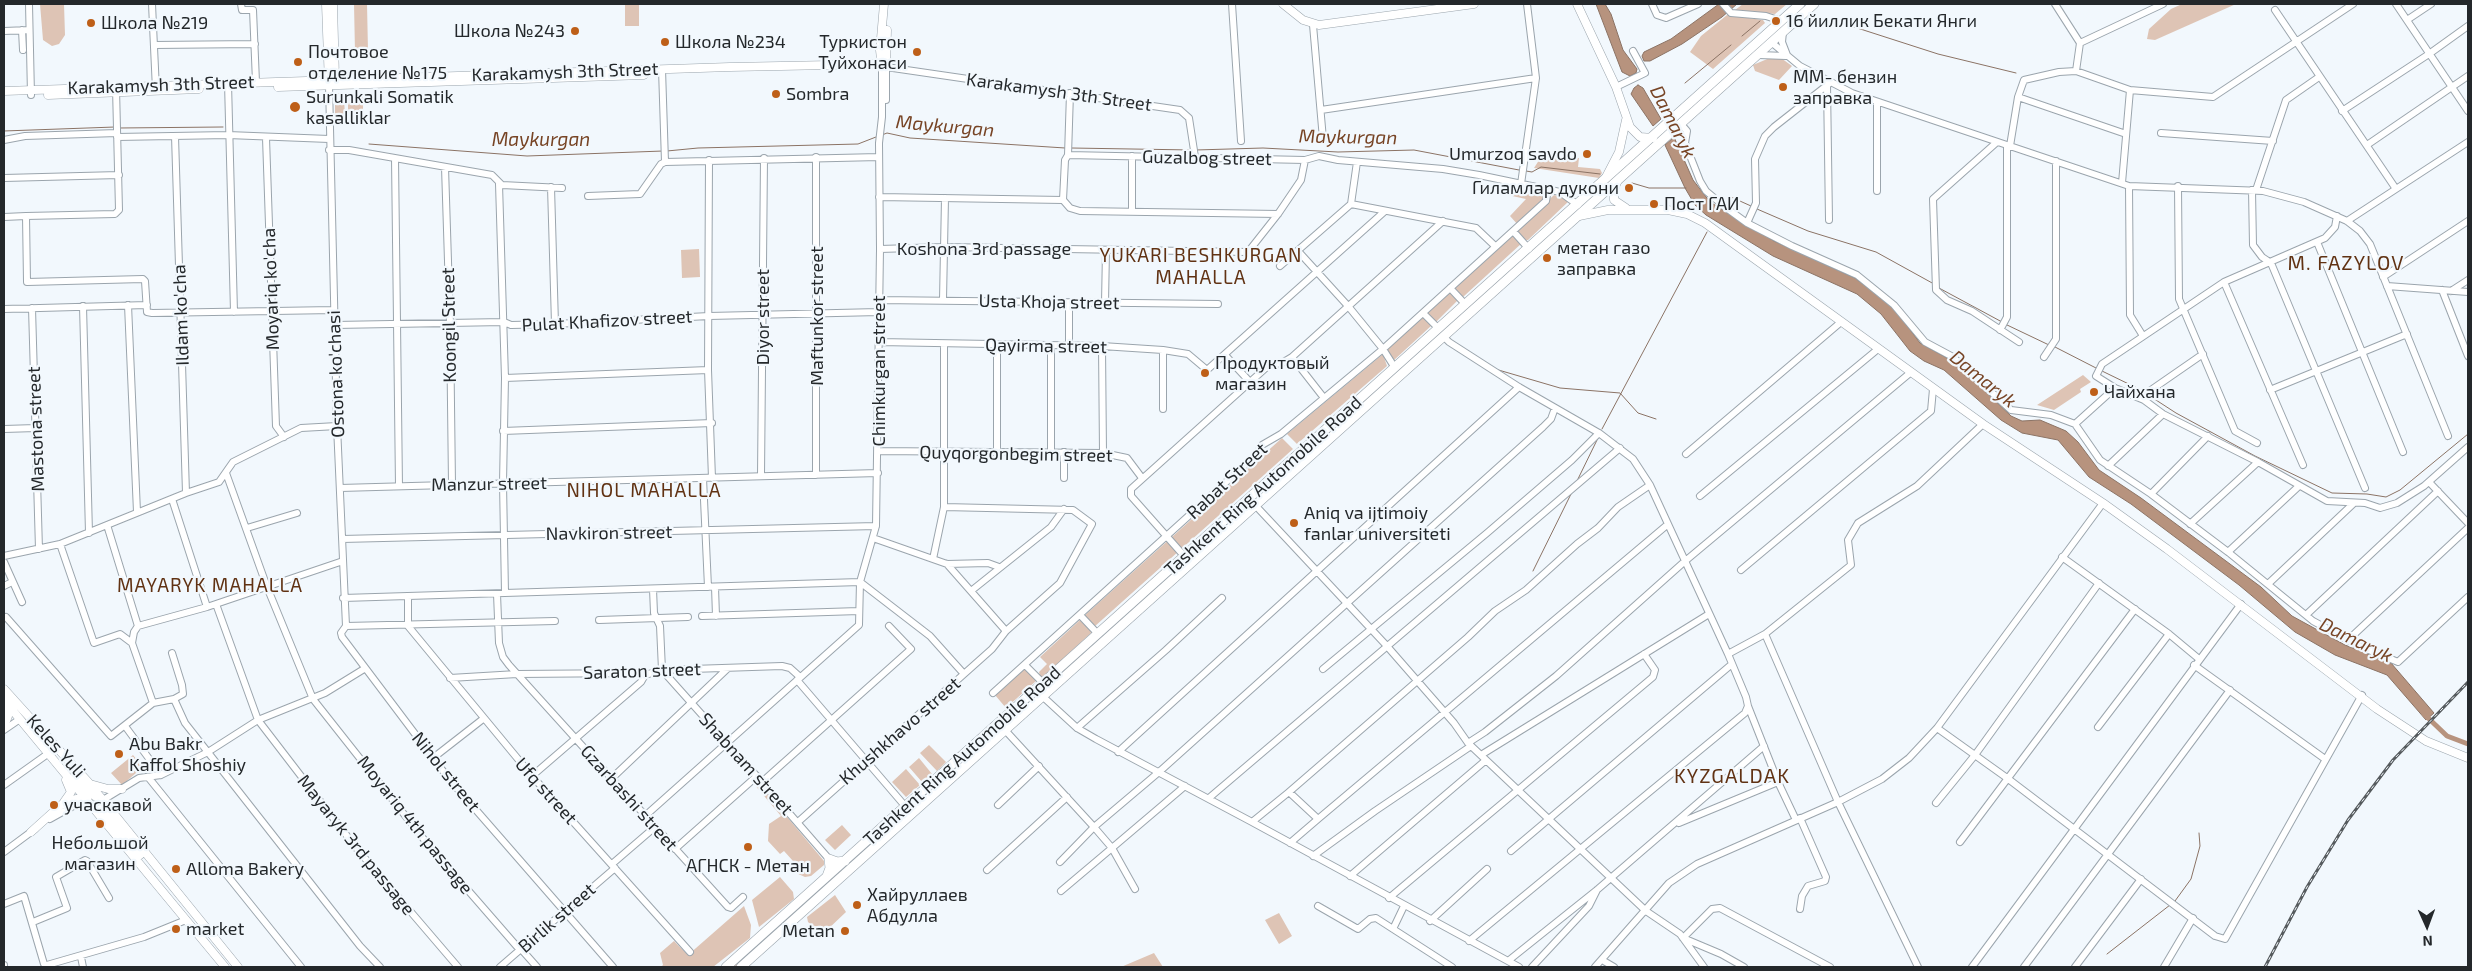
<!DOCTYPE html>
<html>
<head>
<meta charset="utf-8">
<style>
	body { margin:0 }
	#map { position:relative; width:2472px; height:971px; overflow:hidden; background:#f2f8fd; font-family:"Exo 2",sans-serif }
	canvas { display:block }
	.frame { position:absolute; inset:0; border:5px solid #24282b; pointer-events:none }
	.north { position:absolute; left:2402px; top:901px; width:50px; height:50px; -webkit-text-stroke:4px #f2f8fd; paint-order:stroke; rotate:178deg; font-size:14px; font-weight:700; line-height:20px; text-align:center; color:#24282b }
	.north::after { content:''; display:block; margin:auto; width:18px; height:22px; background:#24282b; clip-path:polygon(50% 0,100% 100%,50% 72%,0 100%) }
</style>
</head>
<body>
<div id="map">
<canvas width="2472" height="971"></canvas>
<div class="frame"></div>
<div class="north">N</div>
</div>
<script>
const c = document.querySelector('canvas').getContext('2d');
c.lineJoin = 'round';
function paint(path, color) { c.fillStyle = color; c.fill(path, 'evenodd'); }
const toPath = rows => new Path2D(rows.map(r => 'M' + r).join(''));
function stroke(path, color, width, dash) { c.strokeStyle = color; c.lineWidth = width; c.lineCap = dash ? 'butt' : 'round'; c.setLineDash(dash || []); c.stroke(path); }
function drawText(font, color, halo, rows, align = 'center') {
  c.font = font + ' "Exo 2",sans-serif'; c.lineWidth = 4.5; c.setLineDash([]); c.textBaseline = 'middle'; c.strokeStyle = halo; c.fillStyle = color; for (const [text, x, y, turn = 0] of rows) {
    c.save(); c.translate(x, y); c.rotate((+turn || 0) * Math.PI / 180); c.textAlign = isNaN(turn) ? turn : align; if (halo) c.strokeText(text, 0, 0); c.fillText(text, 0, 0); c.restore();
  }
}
const green = toPath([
	[40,4,64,4,65,35,59,44,52,46,43,40],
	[354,4,367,4,368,51,355,52],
	[625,4,639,4,639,26,625,26],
	[1743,4,1787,4,1775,14,1735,10],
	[2182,4,2236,4,2155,40,2147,39,2149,29,2171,9],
	[1727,15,1763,20,1765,23,1713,69,1690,52,1701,36],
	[1772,57,1781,58,1792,66,1779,80,1755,71,1753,65],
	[335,93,344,93,345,121,335,122],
	[348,93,363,93,363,120,348,121],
	[1543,154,1579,158,1578,167,1600,169,1602,173,1599,178,1534,168],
	[1503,183,1545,192,1544,198,1518,225,1510,216,1526,199,1503,194],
	[1554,195,1569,201,1528,240,1524,240,1517,230],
	[1513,234,1522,243,1463,297,1454,287],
	[699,249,700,277,682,278,681,250],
	[1450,291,1458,300,1436,322,1427,312],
	[1423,317,1431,326,1393,361,1387,349],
	[1383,354,1387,366,1297,444,1287,434],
	[1401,367,1402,369,1050,686,1048,684],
	[2083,375,2091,382,2080,389,2081,392,2054,410,2037,405],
	[1282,438,1293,449,1094,627,1084,616],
	[1080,620,1090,629,1091,633,1041,679,1039,672,1047,664,1040,657],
	[1025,668,1036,681,1006,708,995,695],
	[929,745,946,762,937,771,920,753],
	[133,755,143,767,122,785,111,773],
	[919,758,932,774,922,782,909,767],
	[906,769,920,785,906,797,892,782],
	[757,781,824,861,824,865,811,876,805,877,796,873,789,866,793,861,784,851,780,854,768,841,769,824,781,816,754,784],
	[907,810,909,812,736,967,731,967],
	[842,825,851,835,835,850,825,840],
	[780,877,793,892,794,899,759,927,752,900],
	[835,895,846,912,826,931,816,929,808,922,807,917],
	[744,906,751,925,750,938,713,967,661,967,663,965,660,953,674,941,688,955],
	[1279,913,1292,936,1279,944,1265,920],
	[1154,953,1163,967,1121,967]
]);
const water = toPath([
	[1596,4,1605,4,1611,14,1623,50,1637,69,1636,73,1630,76,1622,72,1596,4],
	[1719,4,1737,4,1722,17,1682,44,1650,61,1644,61,1642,56,1644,52,1671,39,1719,4],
	[1638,85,1643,88,1661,119,1653,126,1631,94,1634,88,1638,85],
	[1674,137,1693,180,1710,202,1774,241,1855,278,1893,307,1920,343,1956,363,2011,416,2022,421,2040,420,2066,431,2078,442,2099,470,2141,498,2261,587,2292,616,2345,645,2391,663,2434,713,2426,720,2387,675,2335,655,2295,632,2239,585,2131,504,2089,477,2058,440,2022,433,2001,420,1944,370,1924,361,1910,351,1881,314,1857,294,1773,256,1706,215,1695,205,1685,188,1665,145,1674,137]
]);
const stream = toPath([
	[1851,26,1938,54,2016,73],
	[1742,36,1760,21],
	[1685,83,1731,45],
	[119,128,223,127],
	[4,131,115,127],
	[882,135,887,133,910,138,1065,148],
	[369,144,527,156,663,151],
	[1071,148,1192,150],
	[1196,150,1263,148,1338,152,1414,150,1519,170],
	[667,151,698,148,858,144,876,137],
	[1526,171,1532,172,1541,167,1600,174],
	[1632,183,1649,188,1686,188],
	[1731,197,1751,206],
	[1757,209,1808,231,1876,252,1934,284],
	[1939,288,2002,322],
	[2005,324,2049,345],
	[2055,347,2096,368],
	[1495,369,1560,388,1620,393,1638,413,1656,419],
	[2102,371,2139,389,2176,413,2255,456,2332,493,2367,494,2386,497,2400,490,2468,434],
	[1602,429,1707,232],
	[1577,481,1598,438],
	[1533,571,1571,494],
	[2175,901,2191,879,2200,846,2199,833],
	[2107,954,2170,905]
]);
const canal = toPath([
	[2424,714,2447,736,2468,744]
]);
const minor = toPath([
	[29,4,31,95],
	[152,4,156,90],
	[241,4,242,10,253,10,256,82],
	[1232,4,1241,141],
	[1652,4,1657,15,1666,18,1698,4],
	[1723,4,1731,13,1766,16,1781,21],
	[2055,4,2080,43],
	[2396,4,2468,111],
	[2275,10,2396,189],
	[2407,20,2431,4],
	[1313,25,1323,139],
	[22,30,23,50],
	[4,31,29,30],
	[1783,32,1782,42,1787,55],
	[1771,42,1800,66,1852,93,2129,186,2263,191,2304,202,2347,221,2360,231,2370,244,2448,436],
	[154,45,255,44],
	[1759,55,1786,56],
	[662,69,665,162],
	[2076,71,2130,90,2213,97,2353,4],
	[228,83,234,312],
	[329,85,337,426,346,626],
	[1827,85,1829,220],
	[1616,87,1645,73,1633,51],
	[116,88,119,210,115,214,26,216,27,282,143,279,145,281,147,312,152,313,334,310],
	[2018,97,2024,80,2059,72,2076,71,2080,43,2163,4],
	[886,100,886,67,1180,110,1189,118,1195,157],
	[1877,103,1877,191],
	[1321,110,1536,78],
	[2342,111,2429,54,2468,26],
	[1680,123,1687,131,1685,143,1700,181,1706,191,1725,207,1747,223,1792,246,1857,275,1894,305,1925,342,1953,357,2011,410,2051,415,2075,424,2100,460,2151,494,2228,552,2313,621,2359,646,2398,662,2468,597],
	[2161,133,2273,141],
	[175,136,186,493],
	[117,137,228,135,329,139],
	[266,138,276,426,284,437],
	[4,140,25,136,117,133],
	[1997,142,1933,199,1936,290,1947,300,1972,311,2019,342],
	[2367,145,2468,76],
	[2010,146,2018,97,2126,134],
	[329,150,349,150,492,175,502,185,562,188],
	[1068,155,1305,160,1319,156,1338,160,1443,169,1479,175,1560,192,1578,205],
	[395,158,399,486],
	[709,160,708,370,712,478],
	[665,162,879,157],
	[445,167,450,324,452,484],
	[4,178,119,175],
	[2122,183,2130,90],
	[499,184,505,378,503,483,505,593],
	[1521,184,1536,78,1527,4],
	[2129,186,2130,315,2143,336],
	[2178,186,2179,299,2235,431,2257,443],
	[551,187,555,324],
	[2252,190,2253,245,2262,257,2271,263,2365,488],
	[2256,190,2286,100,2319,77],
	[588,196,640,194,661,164,665,162],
	[879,197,1063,200],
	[1063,200,1070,208,1080,211,1278,214],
	[1063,200,1065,160,1068,155,1070,93],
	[1351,204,1476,228,1495,246],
	[1132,212,1132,156],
	[2337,216,2335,227,2325,238,2224,282,2102,364,2096,376,2115,388,2144,400,2163,414,2258,462,2327,501,2365,503,2380,508,2397,503,2424,486,2468,447],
	[4,217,26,216],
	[2347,221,2468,142],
	[1747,223,1756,203,1755,159,1765,136,1774,127,1830,83],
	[1513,231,1529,249],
	[2317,242,2403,452],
	[880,249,944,247,1248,252,1278,214,1301,180,1305,160],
	[1298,251,1348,306,1383,349,1395,368],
	[1280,266,1351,204,1357,162],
	[2383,277,2468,221],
	[2224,282,2303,465],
	[2387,286,2468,292],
	[1450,288,1466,305],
	[2442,290,2468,356],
	[2451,291,2468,280],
	[879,300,1218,304],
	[943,300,945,198],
	[1105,303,1106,250],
	[128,305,137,512],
	[83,306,89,533],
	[32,308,39,549],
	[4,309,147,305],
	[1423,313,1439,329],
	[335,325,504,322,511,325,555,324,709,316,879,312],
	[2000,330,2007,317,2007,145],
	[879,342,1102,346,1163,350,1188,354,1207,370,1385,211],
	[1069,345,1069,303],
	[1102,346,1103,453],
	[1163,350,1163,409],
	[1225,355,1250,382],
	[1292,357,1324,398],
	[2044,357,2056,339,2056,161],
	[505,378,708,370],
	[2151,390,2203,354],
	[2270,390,2407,334],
	[2075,424,2115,388],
	[4,429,36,428],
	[503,431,712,423],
	[878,451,1103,453,1127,458,1142,478],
	[997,452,997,344],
	[1051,452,1051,345],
	[1064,452,1064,478],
	[1686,454,1841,322],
	[2108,466,2163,414],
	[226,473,267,587,313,699,426,842,520,950],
	[816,475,816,157],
	[761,476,764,158],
	[703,478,708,587],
	[2429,482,2468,523],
	[1650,485,1728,654],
	[340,488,878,473],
	[2151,494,2208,436],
	[1700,496,1878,349],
	[172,499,207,607],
	[1255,505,1386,645,1454,723,1468,743,1646,911,1680,934,1704,967],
	[944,507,1073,510,1092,524,1060,583,1006,631,992,649,964,674],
	[2190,524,2258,462],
	[107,525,138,626],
	[247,528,297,513],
	[873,538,947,564,988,563,999,567],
	[342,539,876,526],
	[60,544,94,643,120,634,132,643],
	[2228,552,2299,486],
	[4,556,60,544,186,493,219,482,233,462,301,428,337,426],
	[1185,557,1131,496,1131,489,1269,365,1282,363,1292,357,1443,221],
	[2062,557,2169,634,2199,659],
	[933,559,944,507,944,344],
	[4,562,22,602],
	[947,564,1006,631],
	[1741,570,1931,411,1933,389],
	[2268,584,2354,503],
	[4,586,12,582],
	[715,587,716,616],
	[653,589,654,613,660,626,662,670,762,782,829,859],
	[971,591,1051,527,1064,509],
	[497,594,499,643,503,657,509,665,728,907,731,908,743,897],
	[408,597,408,626],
	[343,598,860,582],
	[216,604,258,720,357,849,458,967],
	[1080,615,1098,634],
	[2306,615,2438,491],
	[702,616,859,611],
	[6,617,111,736,153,703,174,699,183,694,182,685,172,653],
	[599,620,688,617],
	[346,626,341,633,342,637,449,779,613,967],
	[346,626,555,621],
	[408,626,532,776,690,952],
	[1765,634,1838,802,1918,967],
	[2348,640,2468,528],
	[1025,665,1043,683],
	[2194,665,2325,759],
	[1323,669,1487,533,1572,460,1599,433],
	[450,678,517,674,636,673,645,675,662,670,782,666,790,668,800,677],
	[797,680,905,806],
	[993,693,1257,454,1262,445,1281,434,1383,349,1546,201,1548,189],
	[1040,694,1077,728,1096,739,1252,822,1289,792,1318,819,1667,525],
	[174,699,185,723,360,946,380,967],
	[153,703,132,643,134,632,138,626,207,607,343,561],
	[1748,706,1778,782],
	[125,726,161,775],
	[2098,727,2169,634],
	[1077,728,1166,650,1222,598],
	[1937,728,2007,778,2215,936,2225,939,2362,695],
	[4,730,20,719],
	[1005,730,1094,827,1159,772,1543,427,1551,419,1555,408],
	[1468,743,1485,732,1556,676,1684,562,1910,373],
	[1118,752,1519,387],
	[1481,755,1709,614],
	[433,758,483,719],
	[532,776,641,682,645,675],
	[148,777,301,967],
	[611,779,727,669],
	[762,782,911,649,889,626],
	[4,785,49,753],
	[1289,792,1468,637,1495,611,1526,590,1577,544,1598,528,1618,507,1650,485,1633,459,1599,433,1519,387,1449,342,1443,336],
	[1209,798,1620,448],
	[103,800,139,778,161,775,208,752,258,720,325,693,364,669],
	[1936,803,1975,755,2099,583],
	[998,805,1039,766],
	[645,816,859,625,860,582,876,526,880,249,879,143,882,117,882,69],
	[50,819,86,799],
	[798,822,964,674,930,636,860,582],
	[1252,822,1519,967],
	[1679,823,1778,782,1796,820],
	[1960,842,2135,609],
	[1290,843,1318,819],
	[675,849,757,776],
	[1511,851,1732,664],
	[4,852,35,829],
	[1313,856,1375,811,1471,746],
	[1060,862,1094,827,1112,848,1185,786],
	[612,864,655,827],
	[987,870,1067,797],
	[1350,876,1486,760],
	[1061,891,1112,848,1135,889],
	[1389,898,1653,677,1655,670,1644,654],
	[4,904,24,896,44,964,47,965,144,937,186,920],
	[1318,906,1358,929,1370,919,1376,918,1452,967],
	[1800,909,1802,896,1808,886,1825,881,1826,877,1800,818],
	[1430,921,1487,869],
	[33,922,67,908,56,877,85,860,87,861,109,898],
	[1393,929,1404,906],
	[1469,941,1745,713,1748,706,1746,697,1728,654,1765,634,1851,565,1848,540,1858,523,1917,486,1983,424],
	[521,949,537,967],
	[81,957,83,967],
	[1602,960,1614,967],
	[1508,961,1598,889,1764,746],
	[4,965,4,967],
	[500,967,615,868],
	[1532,967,1589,906,1597,890],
	[1595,967,1669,883,1697,864,1838,802,1882,779,1909,758,1937,728,2103,503],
	[1744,967,1721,954,1683,938,1712,909,1720,908,1830,967],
	[1972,967,2241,604],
	[2024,967,2230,690],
	[2075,967,2141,879],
	[2164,967,2193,918]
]);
const major = toPath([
	[326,4,329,84],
	[333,4,335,79],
	[1283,4,1303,20,1319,25,1474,4],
	[1577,4,1616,87,1630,127,1640,137,1653,138],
	[886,67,887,30],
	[882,69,880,50,884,4],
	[278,87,644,75],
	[4,91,730,67,881,64,886,67],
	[48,95,199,89],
	[1606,177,1619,152,1626,120],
	[1617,182,1614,190,1614,200,1626,208],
	[1579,216,1608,210,1668,210,1687,214,1705,223,1983,424,2103,503,2167,549,2377,709,2426,741,2468,758],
	[4,689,89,783,238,967],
	[4,700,225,967],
	[4,726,8,716,5,703],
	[75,777,90,793,98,798],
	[90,784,108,789,122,789],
	[64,802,71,792,66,780],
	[100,809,140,855],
	[31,832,61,805,76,799,87,799]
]);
const highway = toPath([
	[827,876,830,868,829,859,837,862,845,861],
	[726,967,1800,4],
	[741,967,1814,4]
]);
const rail = toPath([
	[2265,967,2307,887,2348,820,2393,760,2468,682]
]);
const markers = [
	[1776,21,5,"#be5f18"],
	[91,23,5,"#be5f18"],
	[575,31,5,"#be5f18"],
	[665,42,5,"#be5f18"],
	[917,52,5,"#be5f18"],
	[298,62,5,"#be5f18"],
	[1783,87,5,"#be5f18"],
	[776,94,5,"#be5f18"],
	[295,107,6,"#be5f18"],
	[1587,154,5,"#be5f18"],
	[1629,188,5,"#be5f18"],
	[1654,204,5,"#be5f18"],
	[1547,258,5,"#be5f18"],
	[1205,373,5,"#be5f18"],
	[2094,392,5,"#be5f18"],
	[1294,523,5,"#be5f18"],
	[119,754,5,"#be5f18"],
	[54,805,5,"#be5f18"],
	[100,824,5,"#be5f18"],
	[748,847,5,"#be5f18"],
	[176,869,5,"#be5f18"],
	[857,905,5,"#be5f18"],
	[176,929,5,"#be5f18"],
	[845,931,5,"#be5f18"]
];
const poiNames = [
	["16 йиллик Бекати Янги",1786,21],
	["Школа №219",101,23],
	["Школа №243",565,31,"right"],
	["Школа №234",675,42],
	["Туркистон",907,42,"right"],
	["Туйхонаси",907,63,"right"],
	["Почтовое",308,52],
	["отделение №175",308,73],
	["ММ- бензин",1793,77],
	["заправка",1793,98],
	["Sombra",786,94],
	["Surunkali Somatik",306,97],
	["kasalliklar",306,118],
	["Umurzoq savdo",1577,154,"right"],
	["Гиламлар дукони",1619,188,"right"],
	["Пост ГАИ",1664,204],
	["метан газо",1557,248],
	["заправка",1557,269],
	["Продуктовый",1215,363],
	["магазин",1215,384],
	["Чайхана",2104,392],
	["Aniq va ijtimoiy",1304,513],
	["fanlar universiteti",1304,534],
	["Abu Bakr",129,744],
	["Kaffol Shoshiy",129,765],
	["учаскавой",64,805],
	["Небольшой",100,843,"center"],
	["магазин",100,864,"center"],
	["АГНСК - Метан",748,866,"center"],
	["Alloma Bakery",186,869],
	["Хайруллаев",867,895],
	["Абдулла",867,916],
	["market",186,929],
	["Metan",835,931,"right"]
];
const streetNames = [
	["Karakamysh 3th Street",565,72,-2],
	["Karakamysh 3th Street",161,85,-2],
	["Karakamysh 3th Street",1059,92,8],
	["Guzalbog street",1207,158,1],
	["Koshona 3rd passage",984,249],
	["Moyariq ko'cha",271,289,-92],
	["Usta Khoja street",1049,302,1],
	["Ildam ko'cha",181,315,-92],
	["Maftunkor street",817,316,-90],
	["Diyor street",763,317,-90],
	["Pulat Khafizov street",607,321,-3],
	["Koongil Street",449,325,-91],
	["Qayirma street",1046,346,1],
	["Chimkurgan street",879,371,-90],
	["Ostona ko'chasi",336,374,-92],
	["Mastona street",36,429,-92],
	["Quyqorgonbegim street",1016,454,1],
	["Rabat Street",1227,481,-43],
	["Manzur street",489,484,-1],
	["Tashkent Ring Automobile Road",1263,486,-42],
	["Navkiron street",609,533,-1],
	["Saraton street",642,671,-2],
	["Khushkhavo street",900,731,-41],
	["Keles Yuli",56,746,48],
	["Tashkent Ring Automobile Road",962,756,-42],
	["Shabnam street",746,764,48],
	["Nihol street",446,772,51],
	["Ufq street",546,791,48],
	["Gzarbashi street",629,798,48],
	["Moyariq 4th passage",415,825,51],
	["Mayaryk 3rd passage",356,845,51],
	["Birlik street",557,918,-41]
];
const waterNames = [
	["Damaryk",1673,122,63],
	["Maykurgan",945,126,5],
	["Maykurgan",1348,137,1],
	["Maykurgan",541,140],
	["Damaryk",1983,379,39],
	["Damaryk",2356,640,26]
];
const neighbourhoodNames = [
	["YUKARI BESHKURGAN",1201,256],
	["MAHALLA",1201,278],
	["NIHOL MAHALLA",644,491],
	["MAYARYK MAHALLA",210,586]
];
const quarterNames = [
	["M. FAZYLOV",2346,263],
	["KYZGALDAK",1732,776]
];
paint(green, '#dec4b5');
paint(water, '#b7937e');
stroke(water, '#8b7365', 1);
stroke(stream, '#8b7365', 1);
stroke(canal, '#b7937e', 5);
stroke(minor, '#9ba5ad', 8);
stroke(major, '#9ba5ad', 9);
stroke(highway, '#9ba5ad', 10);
stroke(minor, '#fff', 6);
stroke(major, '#fff', 8);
stroke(highway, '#fff', 9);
stroke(rail, '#555a5d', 3);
stroke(rail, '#f2f8fd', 1, [4]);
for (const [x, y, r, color] of markers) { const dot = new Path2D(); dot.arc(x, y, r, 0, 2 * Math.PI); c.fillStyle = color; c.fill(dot); stroke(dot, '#f2f8fd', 2); }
drawText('18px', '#24282b', '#f2f8fd', poiNames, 'left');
drawText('18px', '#24282b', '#f2f8fd', streetNames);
drawText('italic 19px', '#774425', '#f2f8fd', waterNames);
c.letterSpacing = '1px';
drawText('19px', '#613213', '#f2f8fd', neighbourhoodNames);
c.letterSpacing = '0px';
c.letterSpacing = '1px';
drawText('20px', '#613213', '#f2f8fd', quarterNames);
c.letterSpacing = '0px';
</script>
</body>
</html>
